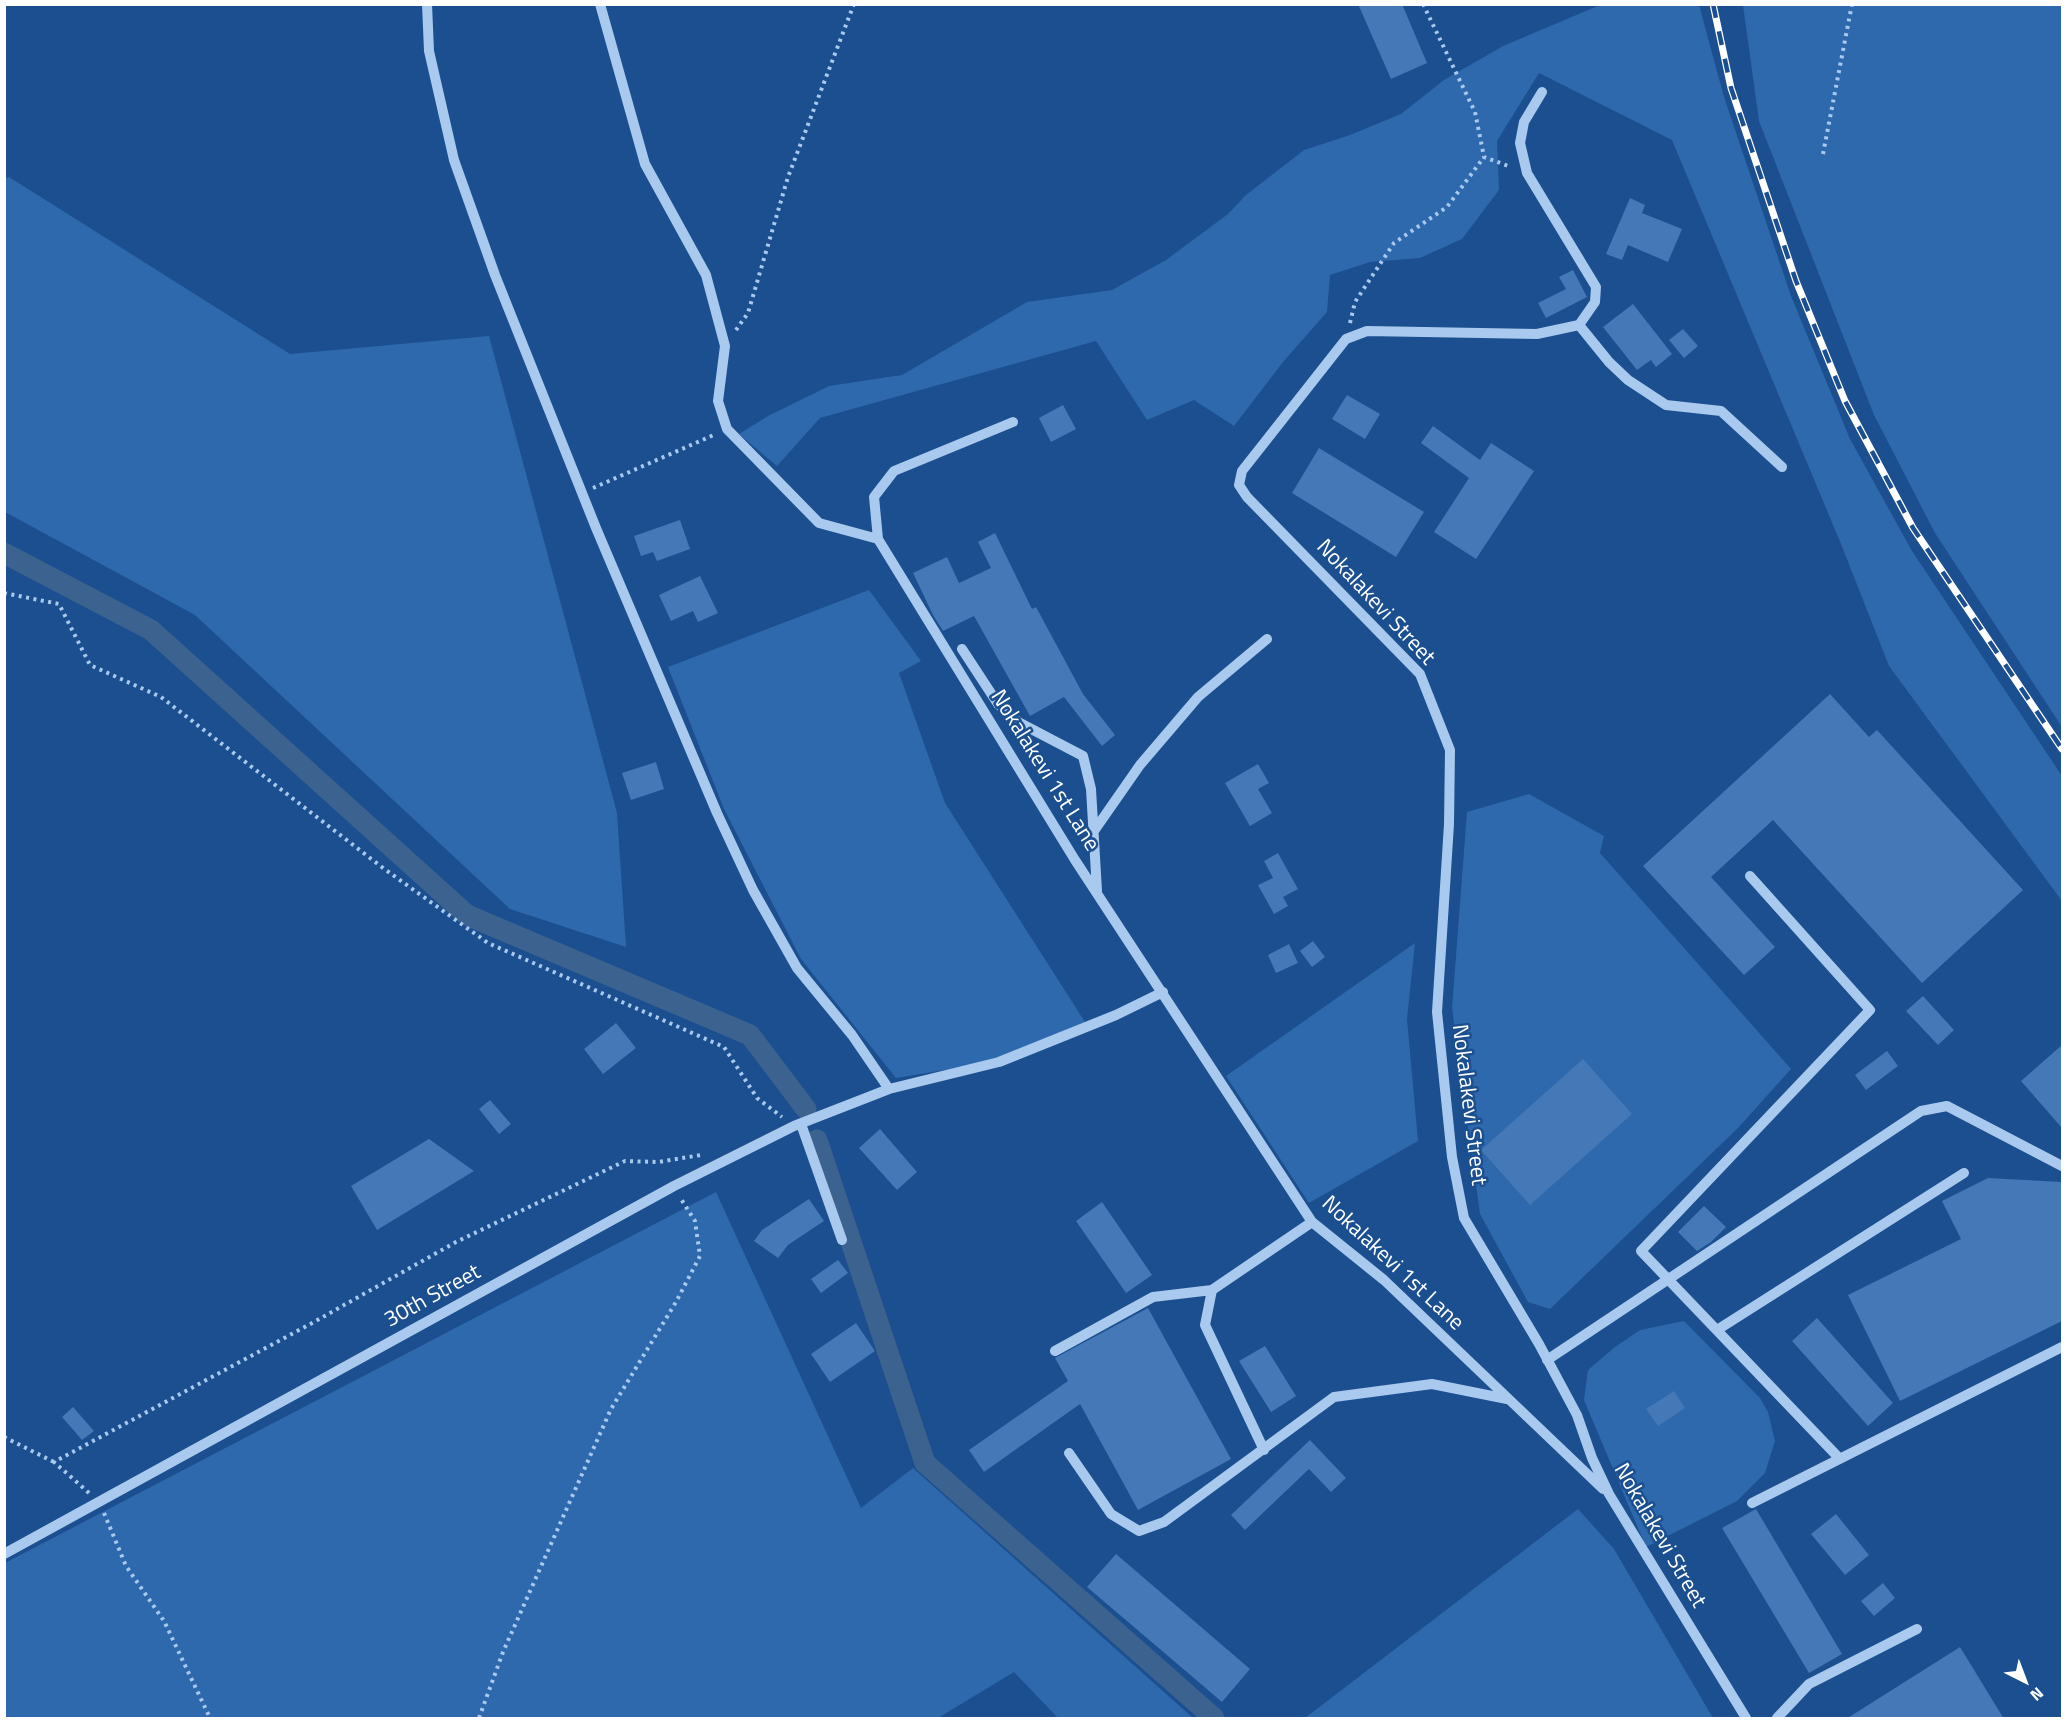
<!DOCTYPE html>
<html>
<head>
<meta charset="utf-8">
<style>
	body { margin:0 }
	#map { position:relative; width:2067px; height:1723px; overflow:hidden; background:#1b4f8f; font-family:"Titillium Web",sans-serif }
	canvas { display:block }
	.frame { position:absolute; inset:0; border:6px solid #fff; pointer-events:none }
	.north { position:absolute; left:1995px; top:1651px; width:60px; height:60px; -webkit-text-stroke:4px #1b4f8f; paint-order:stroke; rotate:138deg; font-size:16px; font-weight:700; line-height:24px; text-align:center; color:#fff }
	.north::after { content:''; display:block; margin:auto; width:21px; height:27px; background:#fff; clip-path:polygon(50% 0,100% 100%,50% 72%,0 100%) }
</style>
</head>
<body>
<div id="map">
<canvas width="2067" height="1723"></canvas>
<div class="frame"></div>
<div class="north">N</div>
</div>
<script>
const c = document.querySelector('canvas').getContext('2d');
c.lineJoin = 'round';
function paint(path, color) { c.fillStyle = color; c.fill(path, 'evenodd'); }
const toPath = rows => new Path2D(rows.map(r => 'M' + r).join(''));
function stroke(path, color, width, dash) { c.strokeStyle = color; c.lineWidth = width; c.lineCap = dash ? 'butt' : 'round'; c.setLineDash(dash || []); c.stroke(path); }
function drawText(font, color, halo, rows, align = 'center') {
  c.font = font + ' "Titillium Web",sans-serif'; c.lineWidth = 5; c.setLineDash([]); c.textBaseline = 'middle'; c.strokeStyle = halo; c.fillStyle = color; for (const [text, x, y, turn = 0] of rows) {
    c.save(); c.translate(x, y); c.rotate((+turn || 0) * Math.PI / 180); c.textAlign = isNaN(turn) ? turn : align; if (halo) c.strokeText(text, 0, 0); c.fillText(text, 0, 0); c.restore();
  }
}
const green = toPath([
	[1600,5,1699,5,1724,97,1791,296,1850,439,1912,551,2062,776,2062,901,1889,666,1841,544,1672,140,1539,73,1497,141,1499,190,1462,239,1420,258,1370,262,1330,275,1327,312,1283,362,1234,426,1194,400,1147,420,1096,341,820,418,777,466,739,434,768,416,829,386,902,375,1027,302,1112,290,1166,260,1228,214,1246,195,1304,150,1350,135,1401,114,1444,80,1503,46],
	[1743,5,2062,5,2062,727,1935,533,1874,415,1759,121],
	[9,177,290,354,489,336,617,813,626,947,510,909,195,615,5,512,4,179],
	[869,590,921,661,899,673,945,803,1085,1022,993,1062,896,1078,801,959,724,809,668,667],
	[1529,794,1604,836,1600,853,1791,1069,1738,1128,1550,1309,1528,1302,1480,1214,1452,1008,1467,812],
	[1415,943,1407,1019,1418,1141,1309,1203,1226,1076],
	[716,1192,861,1508,913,1468,1193,1718,1058,1718,1014,1672,938,1718,5,1718,5,1563],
	[1684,1321,1760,1398,1768,1412,1775,1441,1765,1473,1737,1501,1646,1547,1584,1400,1588,1370,1615,1347,1640,1330],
	[1578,1509,1614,1549,1713,1718,1305,1718]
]);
const canal = toPath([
	[4,553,151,630,467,915,750,1035,806,1109],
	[817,1140,925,1463,1214,1718]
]);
const building = toPath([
	[1358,4,1402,4,1427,63,1391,79],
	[1630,198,1645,205,1642,213,1682,229,1668,262,1628,245,1622,260,1606,254],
	[1573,270,1587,297,1546,318,1538,303,1566,289,1559,277],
	[1633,304,1672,354,1656,367,1651,360,1637,370,1603,327],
	[1683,329,1698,346,1684,358,1669,340],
	[1347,395,1380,414,1365,439,1332,419],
	[1063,405,1076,429,1051,442,1039,418],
	[1433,426,1480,460,1491,443,1534,471,1476,559,1434,532,1469,478,1421,443],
	[1319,448,1424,512,1396,557,1292,493],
	[680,520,690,549,657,561,653,552,641,556,634,536],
	[995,533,1032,609,1036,607,1083,694,1115,735,1102,746,1064,697,1030,716,974,616,943,631,933,615,913,573,947,557,959,583,991,568,978,542],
	[700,576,718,613,698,622,693,611,671,621,659,595],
	[1830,694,1869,737,1877,730,2023,890,1922,983,1773,820,1711,877,1775,947,1744,975,1643,866],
	[656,762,664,789,631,800,622,773],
	[1258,764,1269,783,1258,789,1272,813,1250,826,1225,783],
	[1278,853,1298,889,1283,897,1288,906,1274,914,1258,885,1273,878,1264,861],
	[1313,941,1325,957,1312,967,1300,951],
	[1289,944,1298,963,1276,973,1268,955],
	[1923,996,1954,1030,1938,1045,1906,1011],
	[616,1023,636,1048,603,1074,584,1049],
	[2062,1045,2062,1128,2021,1081],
	[1887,1051,1898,1066,1866,1090,1855,1075],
	[1583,1059,1632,1114,1530,1205,1481,1150],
	[490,1100,511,1124,499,1134,479,1109],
	[880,1129,917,1172,897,1190,859,1148],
	[429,1139,474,1171,377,1230,351,1186],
	[1988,1178,2062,1182,2062,1321,1900,1401,1848,1295,1961,1239,1942,1201],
	[809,1199,824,1221,788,1245,778,1258,754,1241,762,1230],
	[1102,1202,1152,1275,1126,1293,1076,1221],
	[1704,1206,1726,1227,1711,1242,1697,1251,1678,1232],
	[838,1260,848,1273,821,1293,811,1279],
	[1148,1308,1231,1459,1138,1510,1080,1404,984,1472,969,1450,1068,1381,1055,1358],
	[1817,1318,1893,1403,1868,1426,1792,1341],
	[856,1323,875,1351,830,1382,811,1354],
	[1265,1346,1296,1396,1271,1412,1239,1361],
	[1674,1391,1685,1408,1658,1426,1646,1409],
	[73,1407,94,1431,82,1440,62,1417],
	[1310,1440,1346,1478,1331,1492,1309,1469,1245,1530,1231,1515],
	[1756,1509,1842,1654,1809,1673,1722,1528],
	[1836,1514,1869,1555,1845,1575,1811,1534],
	[1116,1554,1250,1669,1222,1702,1087,1587],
	[1883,1583,1895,1598,1874,1616,1861,1601],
	[1960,1647,2004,1719,1846,1719]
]);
const path = toPath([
	[1423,4,1475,112,1484,157,1511,167],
	[1823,154,1852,4],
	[1350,323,1355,302,1394,243,1447,207,1484,157],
	[736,330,748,313,788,177,854,4],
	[593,488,716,434],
	[4,593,59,604,90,665,161,697,383,868,488,943,724,1047,757,1098,782,1117],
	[4,1437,54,1462],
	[89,1493,54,1462,314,1322,456,1242,625,1161,658,1162,701,1155],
	[104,1513,126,1566,164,1621,210,1718],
	[479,1718,503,1652,611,1409,676,1302,700,1256,695,1221,681,1199]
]);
const minor = toPath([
	[427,4,429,51,454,160,495,275,596,528,717,813,753,890,797,968,852,1035,889,1089],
	[600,4,645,164,706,275,725,346,718,401,727,429,819,523,878,539,1075,860,1312,1222,1384,1280,1603,1489],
	[1542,92,1524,122,1520,143,1527,173,1596,287,1595,302,1579,325,1537,334,1367,331,1346,339,1242,471,1239,485,1247,497,1420,674,1450,750,1449,824,1437,1012,1452,1157,1464,1218,1539,1344,1577,1415,1592,1458,1609,1494,1746,1718],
	[1579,325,1609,362,1628,380,1666,405,1721,411,1782,467],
	[878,539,874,497,894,471,1013,422],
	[962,649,998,704,1018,722,1083,756,1091,789,1097,891],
	[1094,831,1140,765,1198,697,1267,639],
	[1750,876,1870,1010,1641,1251,1840,1459],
	[801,1124,842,1240],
	[1717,1330,1964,1173],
	[1055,1351,1153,1297,1212,1290],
	[1547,1360,1921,1111,1947,1106,2062,1166],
	[1264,1450,1205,1325,1212,1290,1312,1222],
	[1069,1453,1111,1514,1139,1531,1164,1522,1334,1397,1432,1384,1507,1399],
	[1752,1503,2062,1347],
	[4,1554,674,1186,794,1126,889,1089,999,1062,1116,1015,1163,992],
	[1777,1718,1809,1684,1917,1629]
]);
const rail = toPath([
	[1713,4,1731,88,1796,281,1845,401,1913,528,2062,749]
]);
const streetNames = [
	["Nokalakevi Street",1375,603,47],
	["Nokalakevi 1st Lane",1044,771,58],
	["Nokalakevi Street",1468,1105,83],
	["Nokalakevi 1st Lane",1392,1264,43],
	["30th Street",433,1297,-29],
	["Nokalakevi Street",1659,1536,60]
];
paint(green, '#2e69ad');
stroke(canal, '#3c6290', 21);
paint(building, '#4478b7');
stroke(path, '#a9c9ee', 4, [3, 4.5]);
stroke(minor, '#a9c9ee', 10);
stroke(rail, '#fff', 7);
stroke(rail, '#1b4f8f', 4.5, [14]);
drawText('22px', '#fff', '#1b4f8f', streetNames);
</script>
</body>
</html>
